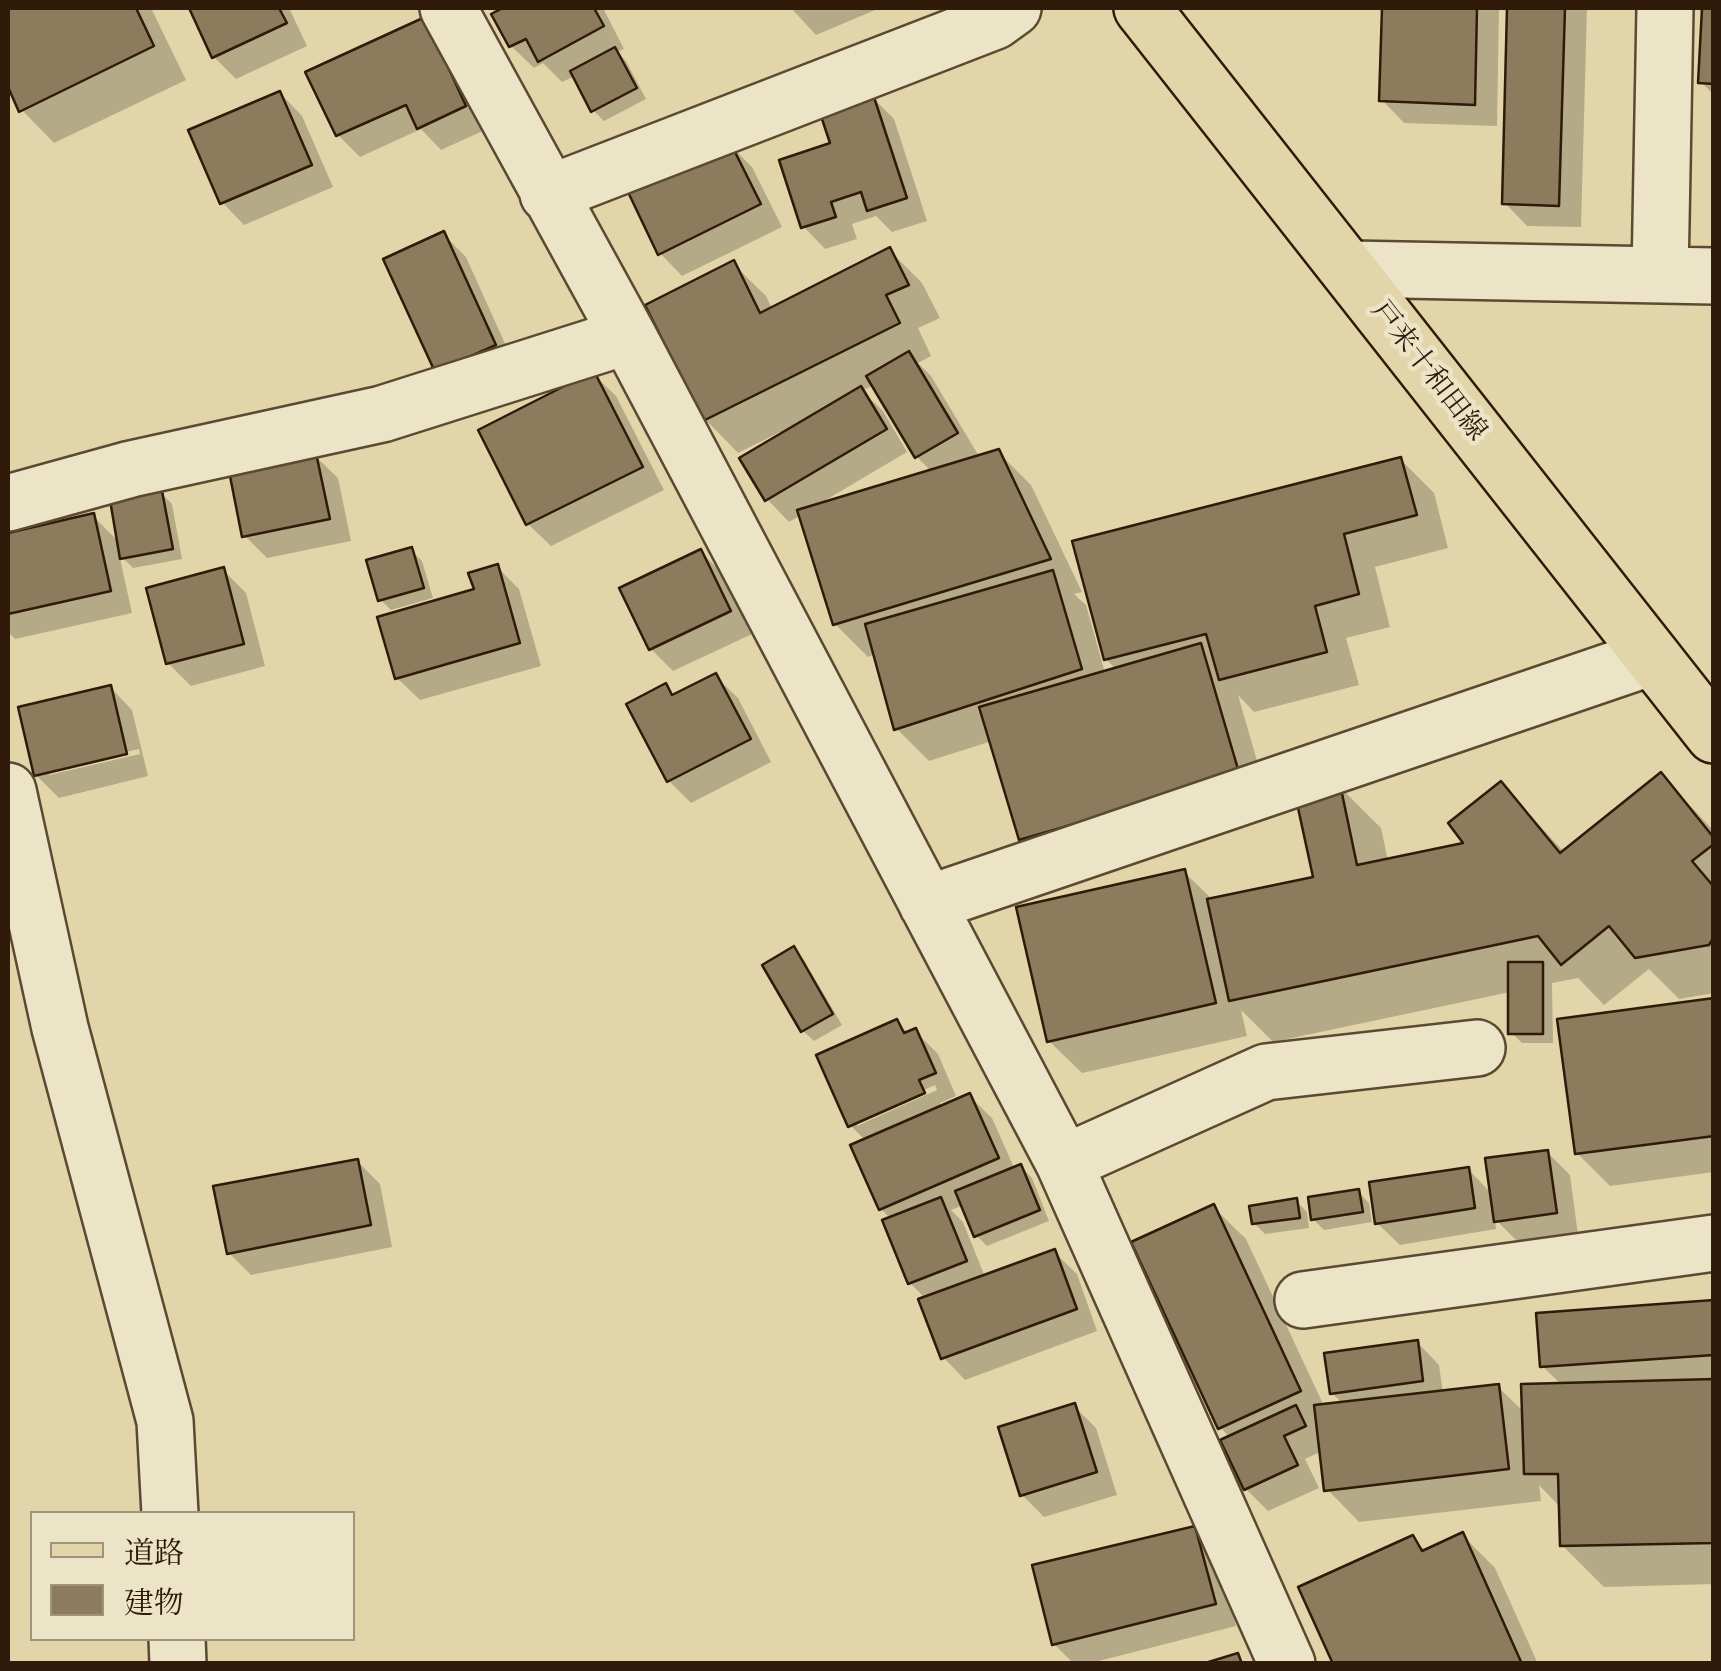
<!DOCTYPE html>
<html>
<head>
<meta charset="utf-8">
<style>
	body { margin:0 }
	#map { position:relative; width:1721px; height:1671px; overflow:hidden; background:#e2d5a9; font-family:"Libre Caslon Text","Noto Serif JP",serif }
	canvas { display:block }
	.frame { position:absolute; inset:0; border:10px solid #301a0a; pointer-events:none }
	.legend { position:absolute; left:30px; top:1511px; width:325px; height:130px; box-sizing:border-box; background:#ece4c7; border:2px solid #a1937b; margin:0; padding:12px 18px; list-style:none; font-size:30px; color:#301a0a }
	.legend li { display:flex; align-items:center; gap:20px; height:50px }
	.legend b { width:50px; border:2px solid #a1937b }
</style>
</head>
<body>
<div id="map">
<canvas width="1721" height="1671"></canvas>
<div class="frame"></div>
<ul class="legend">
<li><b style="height:12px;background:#e2d5a9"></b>道路</li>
<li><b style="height:28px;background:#8d7b5d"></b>建物</li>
</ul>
</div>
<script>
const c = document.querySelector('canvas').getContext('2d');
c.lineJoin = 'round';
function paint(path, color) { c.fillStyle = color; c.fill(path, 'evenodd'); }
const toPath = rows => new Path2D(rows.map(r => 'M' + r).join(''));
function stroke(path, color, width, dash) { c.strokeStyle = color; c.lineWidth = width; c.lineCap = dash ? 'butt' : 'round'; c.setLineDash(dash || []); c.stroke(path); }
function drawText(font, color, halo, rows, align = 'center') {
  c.font = font + ' "Libre Caslon Text","Noto Serif JP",serif'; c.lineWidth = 9; c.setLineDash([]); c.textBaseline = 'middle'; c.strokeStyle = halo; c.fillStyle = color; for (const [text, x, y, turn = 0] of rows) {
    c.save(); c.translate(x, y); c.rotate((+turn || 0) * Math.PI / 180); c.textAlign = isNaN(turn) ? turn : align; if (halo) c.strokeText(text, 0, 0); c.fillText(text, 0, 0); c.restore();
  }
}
const shadow = toPath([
	[8,8,151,8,186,80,54,143,22,110,8,81],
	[289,8,307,46,236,79,214,57,193,9],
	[491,8,603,8,624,49,617,52,626,61,646,99,604,121,593,110,575,76,562,82,543,63,534,68,511,46,494,15,497,14],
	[791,8,880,8,816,35],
	[1384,8,1499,8,1497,126,1404,123,1382,100],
	[1510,8,1587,8,1581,227,1527,226,1505,203],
	[1704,8,1714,8,1714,95,1701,82],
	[425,20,487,129,441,150,421,129,360,157,338,135],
	[280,93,302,116,333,187,244,225,222,202],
	[872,97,894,119,927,221,892,232,876,216,852,224,857,239,825,249,803,226,833,145],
	[730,145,752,167,782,227,682,276,660,253],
	[443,234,466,257,516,368,460,393],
	[889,250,922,283,940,318,918,328,931,356,918,363,931,376,980,458,998,452,1031,485,1082,592,1074,594,1086,605,1105,673,1117,670,1105,658,1401,460,1434,493,1448,548,1375,567,1390,627,1346,638,1359,685,1254,712,1238,695,1271,809,1054,872,1021,839,992,741,929,761,896,728,876,654,868,657,835,624,801,515,789,522,767,499,782,435,780,432,738,453,706,420,648,306,733,264,766,296,772,309],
	[874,385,917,457,932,472,819,504,907,452,883,411,862,391],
	[593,374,616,396,664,490,551,546,528,524],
	[315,456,338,478,351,541,267,558,244,535],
	[161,493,172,504,182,559,133,568,119,554,132,613,15,639,8,632,8,535,93,516,120,543],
	[411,550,422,561,433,598,391,610,380,599],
	[701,552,723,574,752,634,673,671,651,649],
	[497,567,519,589,541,666,420,700,397,678],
	[223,570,246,593,265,666,191,686,168,663],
	[715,676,738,698,771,762,691,803,669,781,665,686,675,696],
	[110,687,132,710,148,776,59,798,36,775],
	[139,749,140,754,49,775,49,770],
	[1661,775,1714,831,1714,993,1679,999,1649,969,1604,1005,1578,978,1552,983,1553,1043,1522,1043,1511,1032,1510,992,1273,1042,1241,1010,1247,1036,1082,1073,1049,1041,1184,872,1213,900,1316,879,1339,786,1381,828,1388,861,1468,845,1501,784,1564,852],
	[794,950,804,960,842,1025,814,1041,803,1031,766,966],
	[1714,1001,1714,1172,1610,1186,1577,1153],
	[897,1022,909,1034,915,1031,938,1054,956,1096,940,1103,942,1107,969,1096,992,1118,1015,1170,1021,1167,1032,1178,1049,1221,987,1246,976,1235,964,1205,951,1210,963,1222,985,1277,1054,1252,1077,1274,1097,1331,965,1380,943,1357,926,1299,910,1283,891,1219,881,1209,866,1141,850,1125],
	[935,1085,937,1090,857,1126,857,1120],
	[1547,1152,1570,1175,1578,1235,1519,1243,1495,1219,1496,1229,1400,1245,1377,1223,1468,1169,1492,1194],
	[357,1161,380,1184,392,1247,251,1275,229,1253],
	[1358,1192,1369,1203,1372,1222,1324,1230,1313,1219],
	[1296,1201,1307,1212,1309,1228,1265,1234,1254,1223],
	[1213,1207,1246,1239,1324,1406,1343,1404,1332,1393,1417,1342,1439,1365,1443,1393,1498,1387,1525,1413,1562,1385,1542,1366,1714,1303,1714,1584,1604,1587,1562,1545,1561,1508,1539,1485,1541,1501,1359,1522,1327,1489,1322,1451,1305,1459,1319,1488,1268,1511,1246,1489,1230,1438,1221,1428,1134,1243],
	[1074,1406,1096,1428,1117,1495,1044,1517,1022,1495],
	[1195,1528,1217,1551,1236,1626,1087,1664,1074,1664,1054,1644],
	[1462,1535,1495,1568,1538,1664,1336,1664,1413,1538,1427,1552]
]);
const building = toPath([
	[8,8,136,8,154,46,19,112,8,87,8,8],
	[189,8,279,8,287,23,212,58,189,8],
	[503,8,594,8,604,26,538,62,526,39,509,47,491,14,503,8],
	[1382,8,1477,8,1475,105,1379,101,1382,8],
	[1507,8,1565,8,1559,206,1502,204,1507,8],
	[1702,8,1714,8,1714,84,1698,83,1702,8],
	[425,17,466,106,417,129,406,105,336,136,305,72,425,17],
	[615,47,637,88,591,112,570,71,615,47],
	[280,91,312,165,220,204,188,130,280,91],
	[873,94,907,198,867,211,861,192,831,202,836,217,801,228,779,160,830,143,819,110,873,94],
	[730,142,761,204,658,255,628,192,730,142],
	[444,231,496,345,435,372,383,259,444,231],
	[890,247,909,285,886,295,900,323,703,421,645,305,734,260,760,313,890,247],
	[909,351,958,433,915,458,866,376,909,351],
	[594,371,643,467,526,525,478,430,594,371],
	[861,386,887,429,765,501,739,458,861,386],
	[999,449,1051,559,833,625,797,510,999,449],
	[316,453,330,519,242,537,229,471,316,453],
	[1401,457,1417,515,1344,534,1359,594,1315,606,1327,652,1219,680,1206,634,1104,660,1072,541,1401,457],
	[162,491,173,549,120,559,110,500,162,491],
	[94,513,111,591,8,614,8,533,94,513],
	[412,547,424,588,378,601,366,560,412,547],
	[701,549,731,611,649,650,619,588,701,549],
	[498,564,520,643,395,679,377,617,474,589,468,573,498,564],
	[224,567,244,644,166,664,146,588,224,567],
	[1053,570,1082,669,894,730,865,624,1053,570],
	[1201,643,1240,776,1019,840,979,707,1201,643],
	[716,673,751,739,667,782,626,704,666,683,672,695,716,673],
	[111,685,127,754,34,776,18,707,111,685],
	[1661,772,1714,838,1714,844,1692,861,1714,887,1714,937,1709,945,1635,958,1609,926,1561,965,1538,936,1229,1001,1207,899,1313,877,1295,794,1340,784,1357,865,1463,843,1448,823,1501,781,1560,853,1661,772],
	[1185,869,1216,1003,1047,1042,1016,907,1185,869],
	[794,946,833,1014,801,1032,762,965,794,946],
	[1508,962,1543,962,1543,1034,1508,1034,1508,962],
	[1714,998,1714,1136,1575,1154,1557,1019,1714,998],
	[897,1019,904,1033,916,1028,936,1073,919,1080,925,1093,848,1127,816,1055,897,1019],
	[970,1093,999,1158,879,1210,850,1145,970,1093],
	[1548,1150,1557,1213,1494,1222,1485,1158,1548,1150],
	[358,1159,371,1225,227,1254,213,1186,358,1159],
	[1021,1164,1040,1210,974,1237,955,1191,1021,1164],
	[1469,1167,1475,1208,1375,1224,1369,1182,1469,1167],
	[1359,1189,1363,1212,1311,1220,1308,1197,1359,1189],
	[941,1197,967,1261,908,1284,882,1220,941,1197],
	[1297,1198,1300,1218,1252,1224,1249,1206,1297,1198],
	[1214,1204,1301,1391,1218,1429,1131,1242,1214,1204],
	[1055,1249,1077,1309,941,1359,918,1299,1055,1249],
	[1714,1300,1714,1355,1540,1367,1536,1313,1714,1300],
	[1418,1340,1423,1381,1330,1394,1324,1353,1418,1340],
	[1714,1379,1714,1543,1560,1546,1558,1474,1524,1474,1521,1384,1714,1379],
	[1499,1384,1509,1469,1324,1491,1314,1405,1499,1384],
	[1075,1403,1097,1472,1020,1496,998,1427,1075,1403],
	[1296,1405,1306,1426,1284,1436,1298,1465,1244,1490,1220,1440,1296,1405],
	[1195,1526,1216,1604,1052,1645,1032,1565,1195,1526],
	[1463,1532,1522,1664,1333,1664,1298,1587,1413,1535,1422,1551,1463,1532],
	[1238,1653,1242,1664,1202,1664,1238,1653]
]);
const minor = toPath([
	[448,8,628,336,1064,1163,1287,1664],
	[548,194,995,21,1013,8],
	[1350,269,1714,276],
	[1660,275,1665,8],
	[8,503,131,469,382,414,628,336],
	[8,791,60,1028,165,1421,170,1514],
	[927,904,1652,657],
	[1064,1163,1266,1072,1477,1048],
	[1303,1300,1714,1243],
	[177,1638,178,1664]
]);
const major = toPath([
	[1142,8,1714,735]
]);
const streetNames = [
	["戸来十和田線",1429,371,52]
];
paint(shadow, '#0003');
paint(building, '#8d7b5d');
stroke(building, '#301a0a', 2.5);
stroke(minor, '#5c4932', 60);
stroke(major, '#301a0a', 60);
stroke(minor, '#ece4c7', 55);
stroke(major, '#e2d5a9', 55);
drawText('28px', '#301a0a', '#ece4c7', streetNames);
</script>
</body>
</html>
